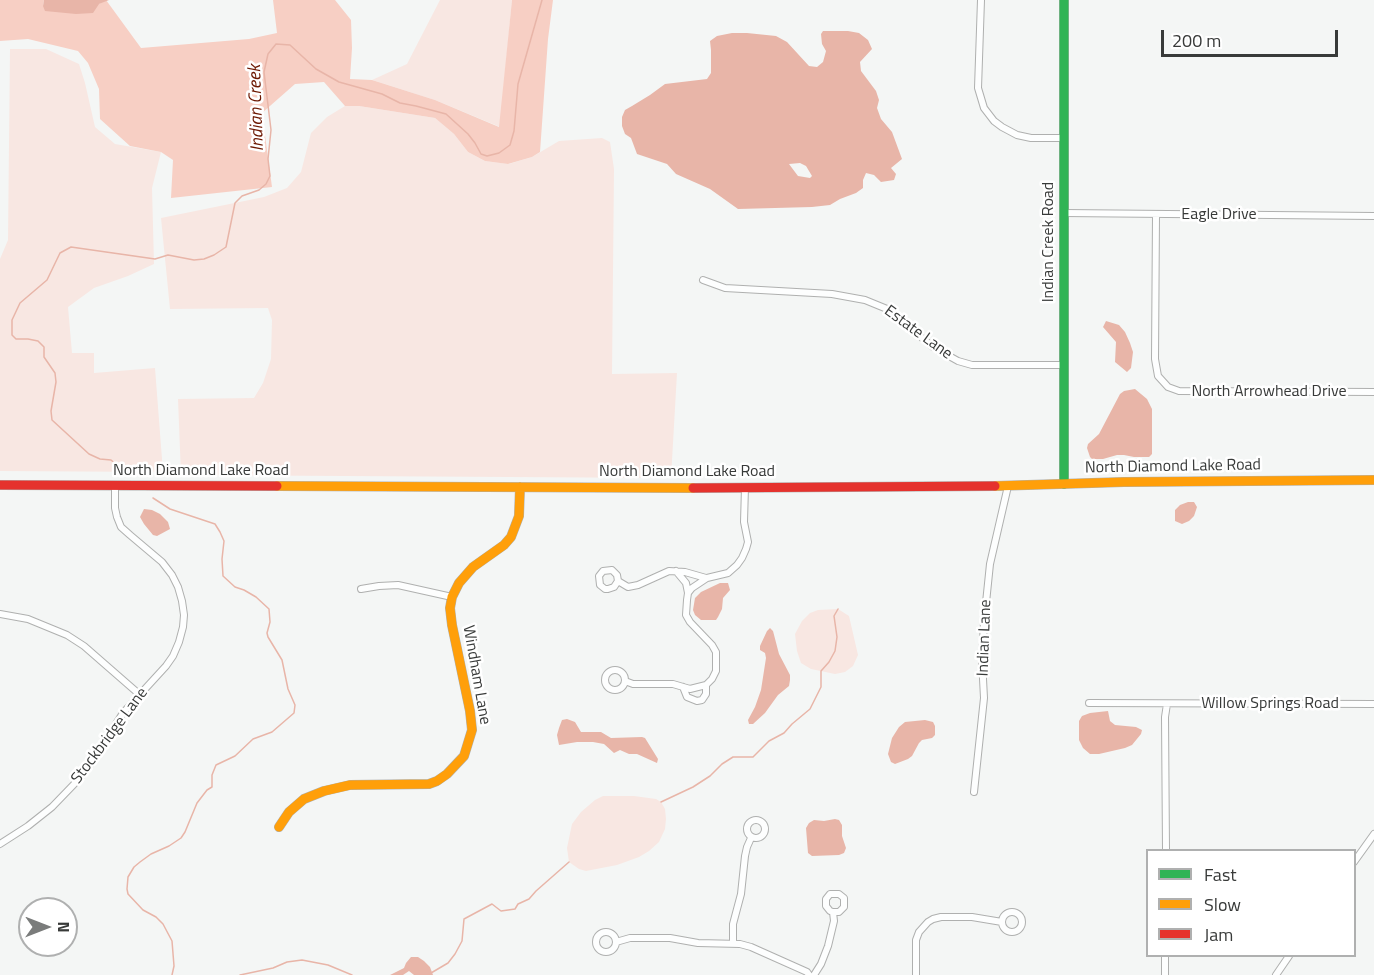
<!DOCTYPE html>
<html>
<head>
<meta charset="utf-8">
<style>
	body { margin:0 }
	#map { position:relative; width:1374px; height:975px; overflow:hidden; background:#f4f6f5; font-family:"Titillium Web",sans-serif }
	canvas { display:block }
	.legend { position:absolute; left:1146px; top:849px; width:210px; height:108px; box-sizing:border-box; background:#fff; border:2px solid #afb0b0; margin:0; padding:8px 10px; list-style:none; font-size:18px; color:#383a39 }
	.legend li { display:flex; align-items:center; gap:12px; height:30px }
	.legend b { width:30px; border:2px solid #afb0b0 }
	.north { position:absolute; left:18px; top:897px; width:60px; height:60px; box-sizing:border-box; background:#fff; border:2px solid #afb0b0; border-radius:50%; rotate:90deg; font-size:16px; font-weight:700; line-height:24px; text-align:center; color:#383a39 }
	.north::after { content:''; display:block; margin:auto; width:21px; height:27px; background:#7a7c7b; clip-path:polygon(50% 0,100% 100%,50% 72%,0 100%) }
	.scale { position:absolute; left:1161px; top:30px; width:177px; height:27px; box-sizing:border-box; border:3px solid #383a39; border-top:0; padding-left:8px; font-size:18px; line-height:21px; white-space:nowrap; color:#383a39; -webkit-text-stroke:4px #fff; paint-order:stroke }
</style>
</head>
<body>
<div id="map">
<canvas width="1374" height="975"></canvas>
<ul class="legend">
<li><b style="height:8px;background:#30b455"></b>Fast</li>
<li><b style="height:8px;background:#ff9f0a"></b>Slow</li>
<li><b style="height:8px;background:#e5322d"></b>Jam</li>
</ul>
<div class="north">N</div>
<div class="scale">200 m</div>
</div>
<script>
const c = document.querySelector('canvas').getContext('2d');
c.lineJoin = 'round';
function paint(path, color) { c.fillStyle = color; c.fill(path, 'evenodd'); }
const toPath = rows => new Path2D(rows.map(r => 'M' + r).join(''));
function stroke(path, color, width, dash) { c.strokeStyle = color; c.lineWidth = width; c.lineCap = dash ? 'butt' : 'round'; c.setLineDash(dash || []); c.stroke(path); }
function drawText(font, color, halo, rows, align = 'center') {
  c.font = font + ' "Titillium Web",sans-serif'; c.lineWidth = 5; c.setLineDash([]); c.textBaseline = 'middle'; c.strokeStyle = halo; c.fillStyle = color; for (const [text, x, y, turn = 0] of rows) {
    c.save(); c.translate(x, y); c.rotate((+turn || 0) * Math.PI / 180); c.textAlign = isNaN(turn) ? turn : align; if (halo) c.strokeText(text, 0, 0); c.fillText(text, 0, 0); c.restore();
  }
}
const green = toPath([
	[440,0,512,0,500,127,435,100,372,80,407,64],
	[10,49,46,49,79,64,85,83,95,127,115,144,161,152,152,188,154,264,128,276,94,288,68,307,72,353,94,353,94,373,155,368,163,472,0,471,0,259,8,240],
	[345,106,359,106,435,118,454,134,468,152,485,161,509,164,532,157,559,141,602,138,610,142,614,169,612,374,677,373,671,478,181,475,178,399,254,398,263,383,271,359,272,320,268,308,170,309,161,218,264,197,287,188,301,172,311,133,327,117],
	[838,609,849,616,858,655,853,666,845,672,835,674,811,669,801,663,797,651,795,634,802,621,810,613,818,610],
	[603,796,634,796,656,799,661,802,665,809,666,819,665,829,659,842,649,851,639,857,617,865,586,871,579,869,569,862,567,848,572,824,581,812,595,800]
]);
const forest = toPath([
	[0,0,44,0,43,6,99,4,106,0,141,48,249,39,277,33,273,0,335,0,351,20,352,48,350,79,372,80,435,100,499,127,512,0,553,0,548,39,540,152,532,157,508,164,485,161,468,152,454,134,435,118,359,106,345,106,324,82,295,84,262,113,272,187,171,198,173,160,161,152,130,146,100,119,99,89,88,63,78,51,28,39,0,41]
]);
const water = toPath([
	[44,0,109,0,99,4,93,13,76,14,45,11,43,6],
	[823,31,848,31,859,33,868,40,872,49,860,62,861,71,876,91,879,100,877,108,881,119,892,132,902,159,891,168,896,174,894,180,881,182,874,175,866,173,863,180,863,188,856,193,840,199,830,205,812,207,738,209,710,189,676,174,667,164,637,154,631,138,625,134,622,126,622,117,625,110,632,106,650,95,665,84,707,79,711,73,711,50,710,41,717,36,732,33,747,33,776,36,787,42,809,66,817,67,823,62,826,51,822,44,821,34],
	[800,163,806,166,812,176,810,178,798,176,789,164],
	[1106,321,1119,325,1125,332,1130,343,1133,352,1131,368,1127,372,1115,362,1116,342,1103,327],
	[1135,389,1147,399,1152,409,1152,454,1149,457,1134,457,1124,455,1117,455,1103,459,1092,459,1090,457,1087,448,1088,444,1099,434,1120,394,1124,391],
	[1188,502,1194,502,1197,507,1194,516,1189,521,1182,524,1175,521,1175,510,1180,505],
	[144,509,152,510,160,514,168,522,170,529,157,536,153,535,144,524,140,517],
	[720,583,728,583,730,590,723,598,722,609,718,617,716,620,701,620,695,615,693,610,695,598,701,592],
	[770,628,773,631,779,654,790,675,790,680,789,686,778,695,765,713,753,724,749,724,748,720,755,707,761,690,766,658,765,653,760,650,760,646,767,631],
	[1108,711,1110,721,1115,725,1136,727,1142,730,1141,734,1132,745,1125,748,1099,754,1090,754,1083,748,1079,740,1079,721,1082,716,1090,713],
	[567,719,575,722,581,732,601,732,611,738,642,737,645,738,658,759,657,763,637,754,629,754,620,750,614,753,604,744,593,742,577,742,559,745,557,735,559,728,562,720],
	[925,720,933,722,935,726,935,735,932,738,922,740,919,743,912,756,908,759,895,764,891,762,888,754,892,738,899,727,905,722],
	[835,819,839,820,842,825,842,836,846,848,844,853,839,855,812,856,808,853,806,828,809,823,814,820,824,821],
	[411,957,418,957,424,961,430,967,433,975,414,975,409,971,403,975,390,975,404,968,406,963]
]);
const stream = toPath([
	[127,474,111,460,100,459,89,454,52,420,51,411,56,382,55,373,44,357,44,347,38,341,28,339,16,339,12,335,12,320,20,303,47,280,60,253,71,247,155,259,168,255,194,260,204,259,214,255,226,247,235,203,242,196,259,190,266,184,270,176,268,159,271,130,264,72,268,54,276,44,290,45,316,69,339,82,382,94,400,103,416,106,446,114,468,134,475,143,481,154,487,156,499,153,510,145,514,131,518,84,542,0],
	[153,498,170,509,215,524,220,532,224,541,222,559,223,576,235,587,244,590,256,597,269,609,270,622,267,633,268,637,282,660,288,689,295,705,294,713,272,732,253,739,235,756,216,765,212,775,212,787,207,790,197,803,185,832,181,838,169,846,151,854,140,862,134,867,128,877,127,889,128,894,143,910,156,917,163,924,172,941,174,966,172,975],
	[661,802,693,787,710,776,722,764,733,757,753,757,769,741,784,733,792,724,810,709,821,687,821,671,829,662,835,651,837,637,834,616,838,609],
	[431,973,448,963,455,954,462,941,464,919,492,904,501,911,515,909,518,904,529,899,536,891,569,862],
	[240,975,273,968,287,962,302,960,328,965,352,975]
]);
const street = toPath([
	[981,0,978,88,984,108,994,121,1002,127,1017,135,1031,138,1063,138],
	[1064,213,1374,216],
	[1156,215,1155,359,1158,376,1168,387,1179,391,1374,392],
	[703,280,725,288,832,294,865,300,887,309,933,347,958,361,972,365,1065,365],
	[676,571,686,583,688,593],
	[618,581,614,587,608,589,605,589,600,585,599,576,603,571,612,570,617,575,618,581,628,587,638,585,669,571,685,572,706,578],
	[361,589,379,586,398,585,452,597],
	[0,614,28,619,67,635,84,646,139,694],
	'605 680a10 10 0 1 1 20 0a10 10 0 1 1-20 0Z',
	[625,681,633,684,673,684,690,689,706,685,712,679,716,671,716,652,712,645,690,622,686,615,687,600,688,593,692,588,707,578,728,573,737,565,742,558,746,549,748,542,744,522,745,487],
	[683,687,687,697,697,701,702,700,706,694,706,685],
	[1089,703,1374,704],
	[974,792,984,698,982,660,984,622,990,564,1008,486],
	'747 829a9 9 0 1 1 18 0a9 9 0 1 1-18 0Z',
	[0,844,28,826,52,807,80,778,91,763,123,713,166,666,173,656,179,642,183,627,184,615,182,601,178,587,172,575,162,562,130,535,121,527,117,517,115,508,115,485],
	[1166,850,1165,717,1167,704],
	[1354,862,1374,834],
	'1002 922a10 10 0 1 1 20 0a10 10 0 1 1-20 0Z',
	'596 942a10 10 0 1 1 20 0a10 10 0 1 1-20 0Z',
	[616,942,630,938,670,938,698,943,740,944,751,947,807,972,809,975],
	[733,944,733,924,741,894,745,856,747,847,751,838],
	[814,975,821,964,828,946,834,921,833,912,830,911,826,906,826,899,830,894,839,894,844,898,844,907,839,912,833,912],
	[916,975,916,940,919,932,928,922,933,919,941,917,972,917,1002,922],
	[1165,975,1165,956],
	[1276,975,1289,956]
]);
const fast = toPath([
	[1064,0,1064,484]
]);
const slow = toPath([
	[277,486,693,488],
	[995,486,1124,482,1374,480],
	[279,827,289,812,304,799,324,791,350,785,429,784,437,781,447,774,464,756,472,730,470,711,452,625,450,608,452,597,459,583,473,567,504,545,511,537,519,516,520,487]
]);
const jam = toPath([
	[0,485,277,486],
	[693,488,995,486]
]);
const streetNames = [
	["Eagle Drive",1219,215],
	["Indian Creek Road",1049,242,-90],
	["Estate Lane",918,333,36],
	["North Arrowhead Drive",1269,392],
	["North Diamond Lake Road",1173,467,-1],
	["North Diamond Lake Road",201,471],
	["North Diamond Lake Road",687,472],
	["Indian Lane",985,638,-88],
	["Windham Lane",476,675,80],
	["Willow Springs Road",1270,704],
	["Stockbridge Lane",110,736,-53]
];
const waterNames = [
	["Indian Creek",257,108,-92]
];
paint(green, '#f8e7e2');
paint(forest, '#f7cfc4');
paint(water, '#e8b5a8');
stroke(stream, '#e8b5a8', 1.5);
stroke(street, '#afb0af', 8);
stroke(fast, '#afb0af', 10);
stroke(slow, '#afb0af', 10);
stroke(jam, '#afb0af', 10);
stroke(street, '#fdfefe', 6);
stroke(fast, '#30b455', 9);
stroke(slow, '#ff9f0a', 9);
stroke(jam, '#e5322d', 9);
drawText('16px', '#383a39', '#fff', streetNames);
drawText('italic 18px', '#6c1701', '#fff', waterNames);
</script>
</body>
</html>
